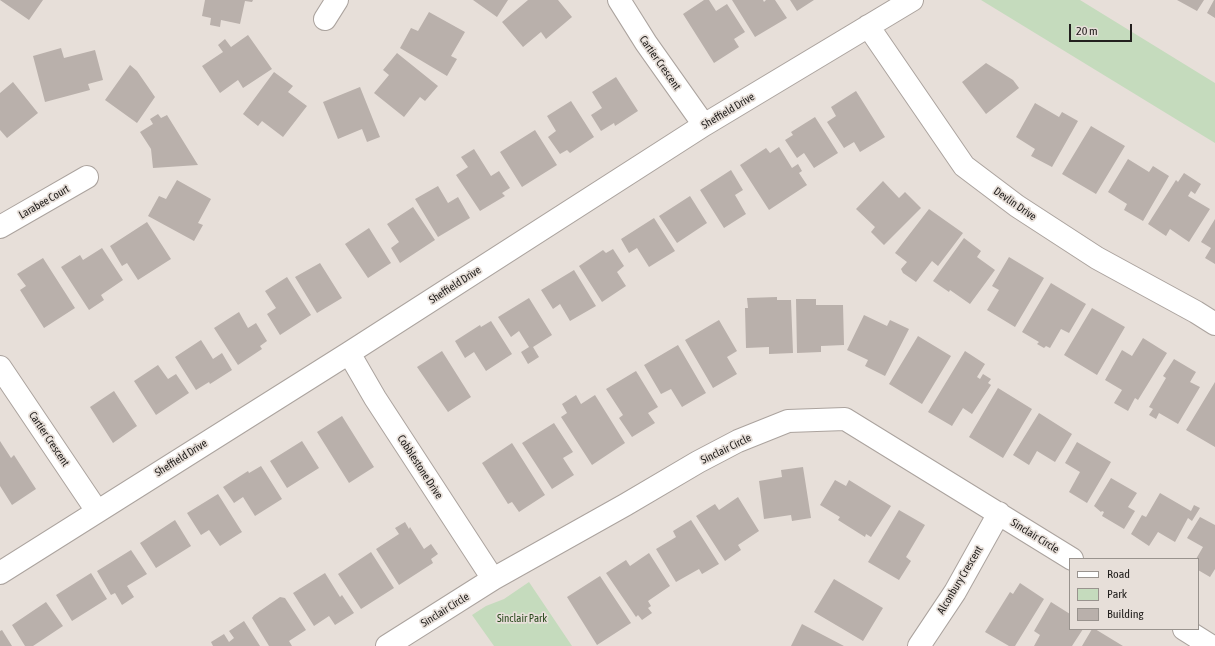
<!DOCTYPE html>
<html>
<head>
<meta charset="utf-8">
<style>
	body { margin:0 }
	#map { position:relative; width:1215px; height:646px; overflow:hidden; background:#e7dfd9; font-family:"Asap Condensed",sans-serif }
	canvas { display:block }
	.legend { position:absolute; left:1069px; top:558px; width:130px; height:72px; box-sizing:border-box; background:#e7dfd9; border:1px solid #99938e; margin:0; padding:5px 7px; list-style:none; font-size:12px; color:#23201e }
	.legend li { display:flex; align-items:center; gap:8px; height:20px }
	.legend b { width:20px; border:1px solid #99938e }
	.scale { position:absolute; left:1069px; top:24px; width:63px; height:18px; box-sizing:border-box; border:2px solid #23201e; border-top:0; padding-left:5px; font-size:12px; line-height:14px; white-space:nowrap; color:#23201e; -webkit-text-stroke:3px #e7dfd9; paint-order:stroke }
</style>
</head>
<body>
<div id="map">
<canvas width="1215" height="646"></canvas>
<ul class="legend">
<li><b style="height:5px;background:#fff"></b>Road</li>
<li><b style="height:11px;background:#c5dbbd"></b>Park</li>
<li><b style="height:11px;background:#b9b0ab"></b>Building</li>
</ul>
<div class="scale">20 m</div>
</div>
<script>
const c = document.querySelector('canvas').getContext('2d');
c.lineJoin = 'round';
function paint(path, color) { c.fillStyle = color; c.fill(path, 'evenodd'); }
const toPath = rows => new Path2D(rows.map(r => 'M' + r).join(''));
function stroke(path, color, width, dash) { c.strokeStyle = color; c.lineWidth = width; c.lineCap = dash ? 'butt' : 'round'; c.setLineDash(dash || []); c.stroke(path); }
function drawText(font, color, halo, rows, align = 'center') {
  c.font = font + ' "Asap Condensed",sans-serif'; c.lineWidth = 3.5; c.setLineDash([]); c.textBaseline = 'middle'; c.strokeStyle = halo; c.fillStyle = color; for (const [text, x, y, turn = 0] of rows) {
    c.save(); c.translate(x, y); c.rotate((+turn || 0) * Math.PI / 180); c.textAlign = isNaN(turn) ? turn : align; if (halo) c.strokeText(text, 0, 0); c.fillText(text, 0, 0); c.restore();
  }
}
const green = toPath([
	[981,0,1080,0,1215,83,1215,143],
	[529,582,572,646,494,646,472,615,486,606,504,599]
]);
const building = toPath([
	[0,0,43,0,29,20],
	[205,0,253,0,252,2,245,1,240,24,221,20,220,27,210,25,211,18,202,16],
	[473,0,508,0,497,17],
	[528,0,558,0,572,17,546,39,541,32,523,47,502,22],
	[704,0,709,0,716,11,727,4,745,32,734,39,739,47,714,63,683,14],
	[732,0,763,0,764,2,766,0,775,0,787,18,755,37],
	[790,0,814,0,797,11],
	[1177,0,1204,0,1197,11],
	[1214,0,1215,0,1215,18,1207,13],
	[429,12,465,32,451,56,457,59,447,76,400,48,411,28,418,31],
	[248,35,272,69,243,88,238,80,220,93,202,66,223,52,218,45,225,39,231,47],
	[61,48,64,58,95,50,103,80,88,84,90,90,45,102,33,56],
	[397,53,438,86,425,101,420,97,404,117,374,93,389,75,383,70],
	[986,63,1013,80,1019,88,986,114,962,82],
	[130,65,137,71,155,97,137,123,105,100],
	[274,72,293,86,288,92,307,106,283,137,262,121,258,126,243,114],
	[616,77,638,111,615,126,614,123,601,131,591,115,602,108,592,92],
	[13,82,38,113,7,138,0,130,0,93],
	[360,87,380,137,367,142,362,129,338,139,323,102],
	[856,91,885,137,860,152,854,142,844,148,827,122,836,116,831,107],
	[571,101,594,137,570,153,567,150,560,154,548,137,556,131,547,116],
	[1035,103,1059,117,1062,112,1078,121,1052,167,1031,156,1035,149,1016,137],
	[158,114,161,118,167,115,198,165,153,168,151,149,140,132,153,124,150,119],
	[815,117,838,153,814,168,804,153,797,158,785,140,793,135,791,132],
	[1091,126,1125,146,1096,194,1062,174],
	[535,130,557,165,522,187,500,152],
	[779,147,792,168,798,164,802,171,799,173,807,185,769,210,740,165,766,148,770,153],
	[474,149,491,176,499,171,510,188,502,193,505,196,480,211,456,175,468,167,461,157],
	[1128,159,1149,172,1153,166,1169,176,1143,221,1124,210,1127,204,1108,192],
	[731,170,743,190,735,195,746,214,724,228,700,190],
	[1184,173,1201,184,1195,194,1191,191,1188,196,1210,209,1189,242,1170,229,1166,236,1148,224,1176,180,1178,182],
	[177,180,211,199,198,223,203,225,194,241,148,216,159,196,166,199],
	[883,181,899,198,905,192,921,208,884,245,871,232,875,227,856,209],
	[438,186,448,203,458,197,470,218,438,237,415,199],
	[690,196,707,223,677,243,659,216],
	[413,207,435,240,400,263,391,248,399,242,387,224],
	[929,209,963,233,938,266,932,261,916,282,903,273,901,269,907,262,895,253],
	[654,218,675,251,649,267,637,248,629,253,621,239],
	[1215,219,1215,264,1205,258,1211,248,1201,242],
	[147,222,171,259,138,280,127,263,122,266,110,246],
	[369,228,391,263,368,278,345,244],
	[964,238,981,251,977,257,995,270,970,304,950,290,949,292,933,281],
	[102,248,123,280,101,295,104,300,89,310,61,267,80,255,83,260],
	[613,249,624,266,617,272,626,286,602,302,579,266,603,250,606,253],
	[1009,257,1044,278,1015,327,987,310,999,290,992,286],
	[43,258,75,308,44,328,20,290,26,286,17,274],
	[320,263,342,298,317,313,295,277],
	[574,270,596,306,570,321,560,304,553,309,541,290],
	[287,277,311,315,280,335,267,314,276,308,265,291],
	[1051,283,1086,304,1069,333,1061,329,1050,348,1046,346,1044,348,1037,344,1039,342,1022,332],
	[777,297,777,300,791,300,793,353,769,354,769,347,746,348,745,308,748,308,747,298],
	[529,298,552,335,533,347,539,357,528,364,521,352,529,347,519,331,511,337,498,317],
	[796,299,816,299,816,305,843,305,844,345,821,346,821,352,797,353],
	[1092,308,1125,327,1097,375,1064,355],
	[239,312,248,328,256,323,267,341,260,346,262,349,238,365,214,328],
	[864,315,887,326,890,320,909,329,885,376,865,366,868,360,847,350],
	[719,320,737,351,727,357,737,374,713,388,685,340],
	[491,321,512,354,486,371,474,352,465,358,455,341,480,325,481,327],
	[918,336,951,356,922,404,889,384],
	[1143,338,1167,353,1138,400,1135,398,1128,411,1114,403,1122,390,1105,380,1122,350,1132,356],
	[201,340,213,359,222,353,232,370,210,384,209,382,196,390,175,357],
	[678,345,706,393,682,407,671,389,661,394,644,365],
	[442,351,471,397,448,412,417,367],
	[965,351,985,364,977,377,980,379,983,374,991,379,988,383,991,385,972,414,963,408,952,426,928,412],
	[1174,359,1196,372,1190,382,1200,387,1178,424,1159,413,1156,419,1149,415,1153,409,1149,407,1166,378,1163,376],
	[158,365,168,379,176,374,189,393,156,415,134,381],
	[636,371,658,407,648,413,655,423,632,437,619,418,623,415,606,389],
	[1215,382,1215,447,1186,430],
	[998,388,1032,409,1003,458,969,437],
	[114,391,137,426,113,443,90,407],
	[576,395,581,404,595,395,625,443,592,465,561,417,567,413,562,404],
	[1039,413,1072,434,1055,462,1037,451,1029,465,1013,455],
	[342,416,374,467,349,483,317,432],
	[554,423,573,452,563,458,574,475,552,489,522,443],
	[0,441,11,458,14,455,36,489,12,505,0,486],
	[302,441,319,468,287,488,270,461],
	[1077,442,1111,462,1087,503,1069,492,1080,472,1065,463],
	[512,443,545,495,519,512,512,502,508,504,482,463],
	[261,466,282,499,255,516,243,497,234,503,223,487,248,471,249,473],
	[803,467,811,518,792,521,791,515,764,519,759,481,782,477,781,470],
	[1111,478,1137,493,1128,507,1135,511,1124,529,1102,516,1104,512,1102,511,1101,512,1094,506],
	[835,480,846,486,849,480,891,506,871,537,866,534,865,537,838,520,840,517,820,505],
	[1160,493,1191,511,1194,505,1200,508,1192,521,1188,518,1175,542,1158,532,1149,546,1131,534,1142,515,1146,517],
	[218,494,242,532,220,546,209,530,201,535,187,513],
	[738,497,759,531,738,545,741,550,725,561,696,516,715,504,719,510],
	[899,510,925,525,906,557,911,561,899,580,868,562],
	[1200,517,1215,525,1215,569,1210,577,1198,570,1198,559,1196,559,1203,547,1187,538],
	[175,520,191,546,156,568,140,543],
	[691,520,719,564,702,574,699,569,676,582,656,549,676,537,673,531],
	[405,522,409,529,410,527,424,549,431,544,438,554,431,559,433,563,399,585,376,549,399,534,395,528],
	[131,550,147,574,127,586,134,597,122,605,115,593,111,595,97,571],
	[371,552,394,588,361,609,338,574],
	[649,553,670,586,648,601,651,606,648,608,652,613,642,620,638,615,636,617,606,573,626,560,630,566],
	[91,573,107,599,72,621,56,595],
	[325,573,340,597,342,595,354,613,335,625,329,616,314,626,293,593],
	[600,576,631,623,597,645,567,597],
	[834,579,883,608,863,641,814,612],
	[1020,583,1044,599,1015,646,1009,646,985,632,1010,592,1013,594],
	[280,597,285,598,306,630,289,641,292,646,269,646,252,618,254,615],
	[46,602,63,626,33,646,25,646,12,625],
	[1051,602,1070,614,1070,629,1083,629,1072,646,1034,646,1040,635,1034,631],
	[244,621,260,646,213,646,211,642,224,634,229,642,234,638,229,631],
	[802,624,844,646,791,646],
	[1092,629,1095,629,1123,646,1082,646],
	[2,630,12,646,0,646,0,631]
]);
const minor = toPath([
	[619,0,646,43,704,125],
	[325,19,337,0],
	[868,26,964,166,1017,206,1097,258,1196,312,1215,324],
	[0,227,87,177],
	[349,353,375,398,493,579],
	[0,367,97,511],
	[0,573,349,353,704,125,912,0],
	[1184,629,1211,646],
	[387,646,493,579,625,505,698,462,738,441,788,421,845,419,1072,559],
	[919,646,955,592,999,513]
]);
const streetNames = [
	["Cartier Crescent",660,63,55],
	["Sheffield Drive",728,111,-31],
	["Larabee Court",44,202,-30],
	["Devlin Drive",1015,204,35],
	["Sheffield Drive",455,285,-33],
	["Cartier Crescent",49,439,56],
	["Sinclair Circle",726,449,-26],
	["Sheffield Drive",181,458,-32],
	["Cobblestone Drive",420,467,57],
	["Sinclair Circle",1035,536,32],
	["Alconbury Crescent",960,580,-59],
	["Sinclair Circle",445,610,-32]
];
const parkNames = [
	["Sinclair Park",522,619]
];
paint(green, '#c5dbbd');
paint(building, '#b9b0ab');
stroke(minor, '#aba39e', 24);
stroke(minor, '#fff', 22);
drawText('11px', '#23201e', '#e7dfd9', streetNames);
drawText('11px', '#28481b', '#e7dfd9', parkNames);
</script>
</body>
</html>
